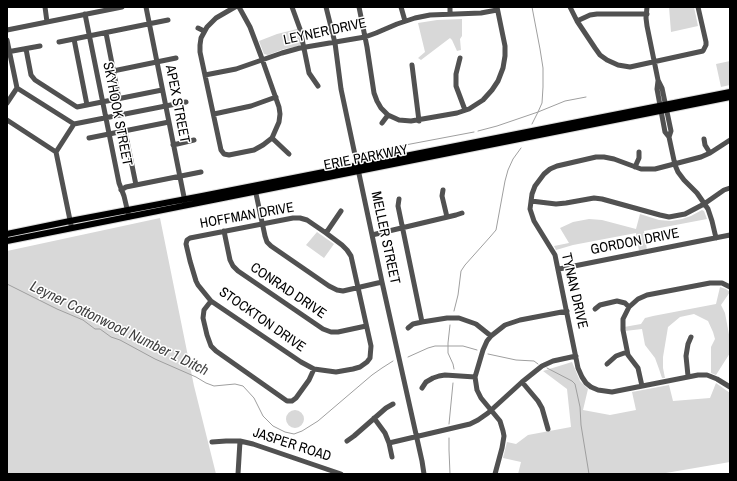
<!DOCTYPE html>
<html>
<head>
<meta charset="utf-8">
<style>
	body { margin:0 }
	#map { position:relative; width:737px; height:481px; overflow:hidden; background:#fff; font-family:"Archivo Narrow",sans-serif }
	canvas { display:block }
	.frame { position:absolute; inset:0; border:8px solid #000; pointer-events:none }
</style>
</head>
<body>
<div id="map">
<canvas width="737" height="481"></canvas>
<div class="frame"></div>
</div>
<script>
const c = document.querySelector('canvas').getContext('2d');
c.lineJoin = 'round';
function paint(path, color) { c.fillStyle = color; c.fill(path, 'evenodd'); }
const toPath = rows => new Path2D(rows.map(r => 'M' + r).join(''));
function stroke(path, color, width, dash) { c.strokeStyle = color; c.lineWidth = width; c.lineCap = dash ? 'butt' : 'round'; c.setLineDash(dash || []); c.stroke(path); }
function drawText(font, color, halo, rows, align = 'center') {
  c.font = font + ' "Archivo Narrow",sans-serif'; c.lineWidth = 3; c.setLineDash([]); c.textBaseline = 'middle'; c.strokeStyle = halo; c.fillStyle = color; for (const [text, x, y, turn = 0] of rows) {
    c.save(); c.translate(x, y); c.rotate((+turn || 0) * Math.PI / 180); c.textAlign = isNaN(turn) ? turn : align; if (halo) c.strokeText(text, 0, 0); c.fillText(text, 0, 0); c.restore();
  }
}
const green = toPath([
	[669,7,694,7,698,26,671,32],
	[462,19,462,36,460,39,461,50,457,51,452,40,450,38,421,60,418,58,425,52,418,23,437,20],
	[297,29,301,43,299,46,284,49,268,55,264,54,259,41,277,34],
	[730,61,730,85,721,87,716,64],
	[702,210,704,211,707,219,644,231,647,250,639,251,636,233,573,245,556,250,554,246,569,243,560,228,573,222,589,219,602,220,636,229,640,214,659,220,671,221,682,219,691,216],
	[160,218,194,386,216,474,8,474,7,470,7,251],
	[317,232,334,244,324,258,306,245],
	[720,287,726,289,730,292,721,305,725,313,730,340,730,353,716,375,711,373,711,347,715,339,713,332,708,321,694,314,680,317,668,327,663,357,663,368,665,378,662,378,659,369,655,358,645,345,642,329,625,331,624,327,641,324,645,318,653,316,716,304],
	[572,362,580,381,588,389,583,410,610,415,636,410,632,392,669,385,673,401,710,398,716,383,730,393,730,462,660,474,518,474,521,462,503,458,507,442,516,444,528,435,571,427,567,389,543,371],
	'286 419a9 9 0 1 1 18 0a9 9 0 1 1-18 0Z'
]);
const stream = toPath([
	[532,124,538,112,565,101,586,97],
	[478,131,497,126,538,112,542,103,543,87,543,68,540,49,532,7],
	[363,153,474,132],
	[7,284,57,309,83,320,95,329,100,329,111,337,120,340,155,359,196,377,206,383,214,386,235,384,243,386,254,398,263,416,273,426,285,432,294,434,302,431,318,421,372,375,382,368,393,361],
	[454,311,458,295,461,271,465,265,490,237,496,230,505,181,508,170,513,159,521,148],
	[450,325,448,343,448,353,453,364,454,369],
	[488,354,516,360,534,361,538,364],
	[408,357,428,348,435,346,463,346,477,350],
	[547,368,572,381,575,384,580,407,581,425,589,474],
	[449,424,453,383],
	[449,438,449,450,450,474]
]);
const minor = toPath([
	[45,7,47,22],
	[146,7,185,202],
	[235,7,216,18,207,27,201,38,200,45,200,52,221,150,224,154,229,155,254,150,263,145,272,138,279,122,280,114,279,107,261,56,250,27,239,7],
	[292,7,300,29,309,73,318,86],
	[326,7,335,43,341,89,382,282,422,461,424,474],
	[359,7,367,47,374,93,377,101,381,108,388,115,399,120,411,121,457,113,469,109,483,100,492,90,498,81,503,68,505,56,505,46,497,7],
	[401,7,405,21],
	[450,7,450,14],
	[570,7,577,21,595,48,600,55,607,60,618,65,630,67,703,51,706,45,706,42,698,7],
	[647,7,646,18,647,26,658,80,662,88,671,131,669,137,675,165,678,172,684,180,697,193,708,209,712,221,716,238],
	[85,14,119,183,124,196,129,217],
	[577,21,590,15,597,14,647,14],
	[198,28,204,31],
	[7,30,122,7],
	[106,33,119,99],
	[74,39,87,105],
	[7,40,17,88],
	[59,42,168,20],
	[26,49,31,75,35,80,77,107,162,90],
	[7,52,40,46],
	[460,58,456,74,456,86,465,110],
	[412,65,419,121],
	[113,71,176,58],
	[205,75,236,69,282,53,300,48,365,37,376,33,397,24,415,18,430,15,481,13,497,10],
	[658,81,657,89,662,116,665,132,669,137],
	[17,88,74,124,186,102],
	[7,103,17,88],
	[214,114,251,106,276,97],
	[7,120,56,152,71,225],
	[382,123,388,115],
	[125,131,136,185],
	[89,138,169,122],
	[272,138,289,154],
	[704,139,705,145,710,153],
	[730,140,710,153,701,157,655,169,641,169,614,159,604,157,596,157,557,166,550,169,544,174,535,186,532,194,530,209,534,221,555,255,578,368,582,377,586,383,591,387,598,390,612,392,698,375,707,375,717,379,730,387],
	[173,145,194,140],
	[56,152,74,124],
	[635,167,639,158,639,152],
	[255,189,265,236,267,242,271,246,329,286,337,290,343,291,382,282],
	[121,190,126,187,201,172],
	[443,190,442,196,447,217],
	[399,199,398,206,422,322],
	[531,201,556,204,566,203,594,198,602,199,660,215,669,217,685,214,704,204,724,190,730,188],
	[293,218,300,218,307,220,326,233,342,245,347,250,351,256,371,346,370,358,367,362,360,367,353,369,336,372,314,369,301,362,211,301,198,285,196,281,190,261,186,244,187,240,190,238,293,218],
	[224,231,230,260,233,266,238,271,323,329,331,332,338,332,366,326],
	[326,233,341,211],
	[372,235,456,215,462,213],
	[559,269,730,235],
	[211,301,204,310,203,318,207,335,211,346,216,351,287,401,292,401,296,398,309,380,314,369],
	[595,309,600,305,617,301,625,303,629,307],
	[408,328,413,324,422,322,447,318,459,318,476,324,491,336],
	[607,364,616,356,627,352],
	[688,376,686,356,688,344,691,337],
	[522,382,538,401,542,408,548,429],
	[642,386,638,368,628,355,623,330,623,319,629,307,638,299,647,295,710,283,722,283,730,287],
	[422,388,426,382,433,378,439,376,445,375,475,377],
	[374,418,385,433,389,443,392,457],
	[347,441,354,436,386,408,393,404],
	[212,442,226,441,240,441,253,444,341,474],
	[389,443,470,424,478,420,488,413,522,382,542,366,553,361,576,356],
	[238,474,240,441],
	[495,474,502,448,504,436,503,431,500,421,481,398,477,390,475,377,483,350,487,341,491,336,505,325,520,320,567,311]
]);
const major = toPath([
	[7,234,70,221,202,196,730,92],
	[7,241,730,97]
]);
const streetNames = [
	["LEYNER DRIVE",325,32,-12],
	["APEX STREET",177,104,79],
	["SKYHOOK STREET",117,114,79],
	["ERIE PARKWAY",366,158,-11],
	["HOFFMAN DRIVE",247,216,-10],
	["MELLER STREET",385,238,78],
	["GORDON DRIVE",635,242,-11],
	["CONRAD DRIVE",288,291,34],
	["TYNAN DRIVE",574,291,77],
	["STOCKTON DRIVE",262,320,35],
	["JASPER ROAD",292,445,18]
];
const waterNames = [
	["Leyner Cottonwood Number 1 Ditch",119,329,26]
];
paint(green, '#d8d8d8');
stroke(stream, '#9f9f9f', 1);
stroke(major, '#dbdbdb', 8);
stroke(minor, '#515151', 5);
stroke(major, '#000', 6);
drawText('14px', '#000', '#fff', streetNames);
drawText('italic 15px', '#404040', '#fff', waterNames);
</script>
</body>
</html>
